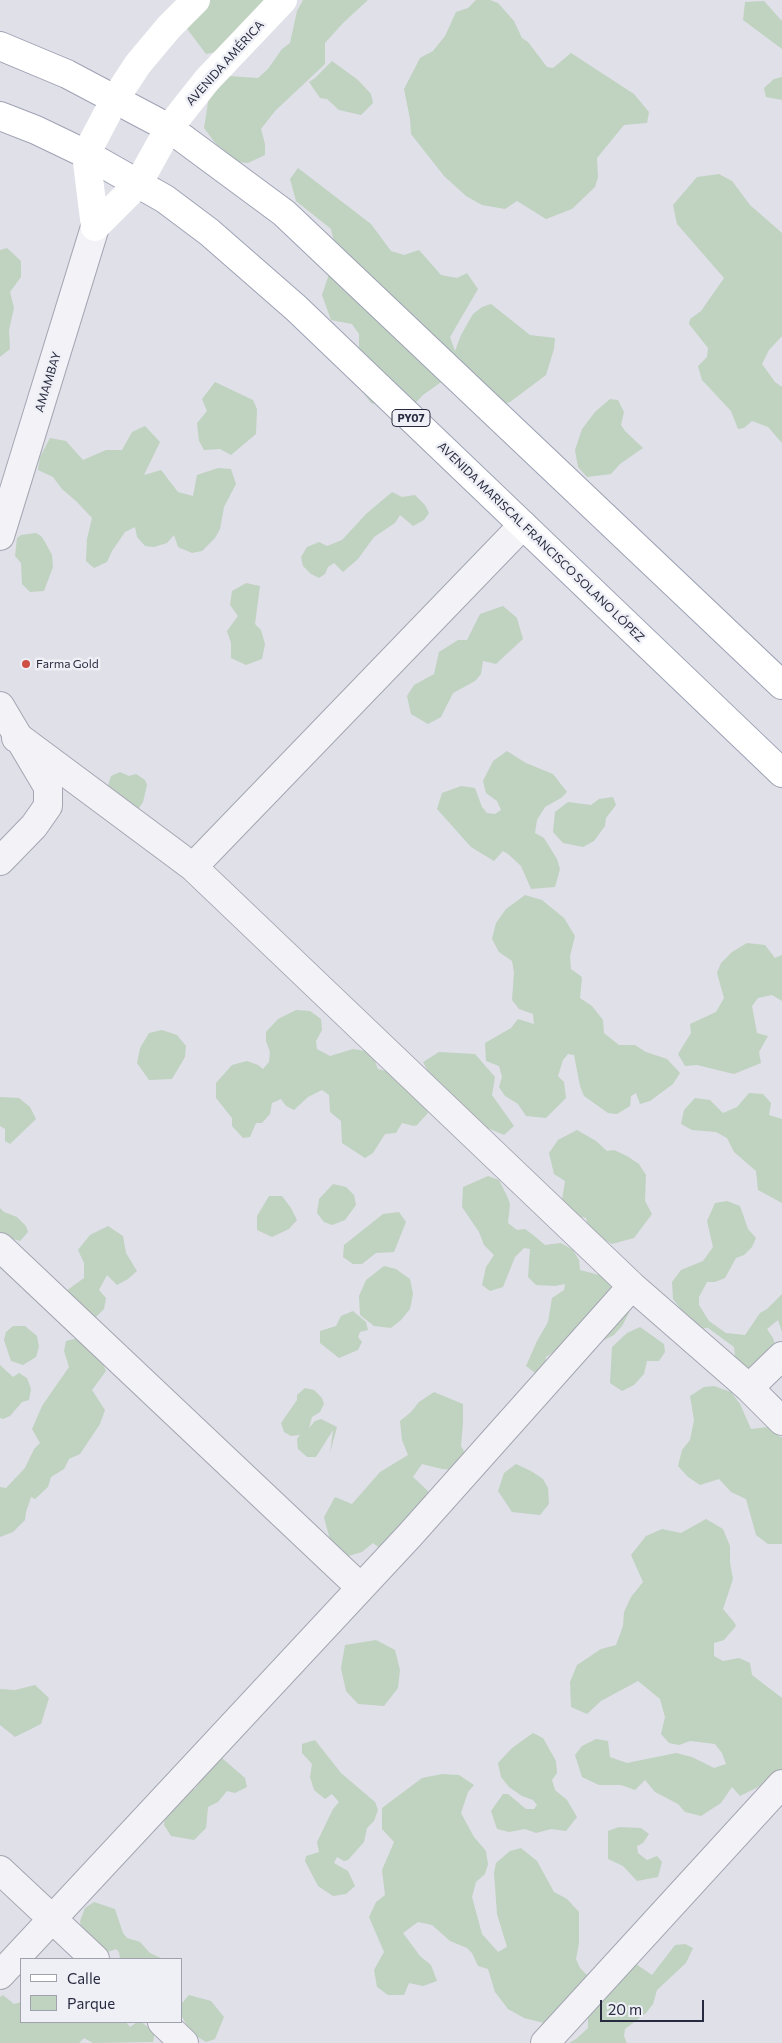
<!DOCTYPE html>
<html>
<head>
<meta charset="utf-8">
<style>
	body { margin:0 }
	#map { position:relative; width:782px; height:2043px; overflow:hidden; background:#dfe0e8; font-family:Commissioner,sans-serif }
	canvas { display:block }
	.legend { position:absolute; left:20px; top:1958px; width:162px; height:65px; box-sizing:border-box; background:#eff0f6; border:1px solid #9fa1ad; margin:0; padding:6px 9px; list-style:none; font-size:15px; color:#282b40 }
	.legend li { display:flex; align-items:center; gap:10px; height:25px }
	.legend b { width:25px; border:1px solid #9fa1ad }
	.scale { position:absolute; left:600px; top:2000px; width:104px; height:22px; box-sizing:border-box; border:2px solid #282b40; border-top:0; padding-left:6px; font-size:15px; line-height:18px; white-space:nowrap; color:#282b40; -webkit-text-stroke:4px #eff0f6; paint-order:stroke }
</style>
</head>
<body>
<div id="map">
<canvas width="782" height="2043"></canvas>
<ul class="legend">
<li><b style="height:6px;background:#fff"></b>Calle</li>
<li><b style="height:14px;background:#c0d2c0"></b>Parque</li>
</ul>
<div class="scale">20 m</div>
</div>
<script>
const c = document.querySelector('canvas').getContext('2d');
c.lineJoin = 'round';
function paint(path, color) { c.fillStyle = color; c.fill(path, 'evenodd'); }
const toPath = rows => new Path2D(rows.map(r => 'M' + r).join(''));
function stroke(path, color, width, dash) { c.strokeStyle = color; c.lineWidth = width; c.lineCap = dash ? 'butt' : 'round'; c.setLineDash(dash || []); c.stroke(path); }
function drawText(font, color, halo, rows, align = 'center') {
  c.font = font + ' Commissioner,sans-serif'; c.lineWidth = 5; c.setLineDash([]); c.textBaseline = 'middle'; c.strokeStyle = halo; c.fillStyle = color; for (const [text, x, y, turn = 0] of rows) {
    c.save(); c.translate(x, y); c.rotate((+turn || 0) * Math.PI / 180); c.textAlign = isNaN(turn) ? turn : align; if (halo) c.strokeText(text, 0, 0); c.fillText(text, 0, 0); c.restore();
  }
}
const green = toPath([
	[182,0,278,0,220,51,206,54,185,26],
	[303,0,368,0,343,23,325,43,325,64,275,111,261,129,265,144,265,155,248,163,239,162,216,144,204,128,209,96,229,76,258,78,268,69,282,49,290,43,297,11],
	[476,0,490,0,498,3,514,21,522,38,528,42,547,67,553,68,571,53,634,94,649,112,647,123,624,125,597,158,598,177,595,187,572,209,546,219,517,201,505,209,482,205,466,196,444,176,411,134,410,119,404,89,420,58,433,51,445,36,456,12,468,8],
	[764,1,782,21,782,49,743,20,745,2],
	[332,61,358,80,371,94,373,103,361,115,339,110,327,99,320,98,309,82,315,78],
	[782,77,782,100,766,97,764,88,774,79],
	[298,168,371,224,391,251,404,255,419,250,441,275,457,278,467,273,478,289,450,337,455,351,461,335,473,314,482,307,491,304,530,335,555,338,554,349,546,375,510,402,497,407,454,367,455,354,444,380,423,395,406,413,371,403,349,374,359,349,359,334,352,324,331,320,322,295,334,259,334,242,331,229,296,201,290,179],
	[719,174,732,181,750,205,782,233,782,336,769,350,762,364,775,382,782,387,782,443,768,427,752,421,744,428,738,429,731,411,702,380,698,366,707,357,708,348,689,324,690,319,701,311,724,278,677,224,673,205,697,177],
	[7,248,21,261,21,277,10,292,14,308,9,330,10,349,0,357,0,250],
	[215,382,253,400,257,409,256,434,231,455,220,449,204,450,199,441,197,423,207,411,202,399],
	[610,399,618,400,624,412,621,425,625,431,643,448,620,464,611,474,587,477,578,467,575,450,582,429,595,412],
	[145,426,160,442,144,475,161,470,178,492,193,496,197,475,218,468,231,469,236,484,224,507,220,529,215,538,202,551,192,553,178,547,174,535,167,543,154,547,145,546,137,537,135,527,125,532,112,551,107,562,94,568,86,561,87,539,92,518,77,502,62,489,53,477,38,470,40,457,50,438,66,441,83,460,106,450,122,450,132,432],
	[392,492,402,497,415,495,425,505,429,513,424,520,413,526,400,515,395,523,374,537,358,559,343,572,334,563,328,567,325,574,319,578,311,574,303,566,301,557,307,547,319,542,327,546,342,540,366,514],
	[36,533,41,536,45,542,52,555,53,567,44,591,30,592,22,584,21,563,15,556,17,538,21,535],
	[246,583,260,586,255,624,261,630,265,644,262,659,246,665,231,658,231,643,227,631,238,616,230,605,232,591],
	[503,606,517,618,523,639,496,664,483,661,481,674,475,681,453,693,441,717,428,724,411,714,407,696,414,685,434,674,439,652,458,640,467,640,480,614],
	[507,751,526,763,553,774,567,792,561,798,545,807,537,820,535,833,544,838,557,859,560,869,555,887,531,889,521,866,508,854,503,851,494,861,471,847,437,809,442,793,461,786,475,788,482,807,487,813,495,814,501,810,497,801,486,793,483,781,493,761],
	[120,772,129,776,136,774,145,780,147,785,143,802,137,811,112,792,108,786,111,776],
	[613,797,616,805,606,818,605,826,594,841,583,847,563,843,553,832,555,812,568,802,591,805,599,799],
	[525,895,542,900,564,918,575,936,570,956,571,969,582,977,580,998,592,1006,603,1020,604,1033,619,1045,635,1045,646,1052,667,1059,680,1073,673,1084,650,1101,640,1104,636,1093,631,1096,630,1106,617,1114,608,1113,584,1096,580,1086,574,1055,568,1054,563,1060,558,1076,564,1082,566,1098,546,1118,526,1116,518,1104,505,1096,499,1087,502,1077,499,1066,486,1061,485,1043,511,1028,518,1019,534,1024,533,1014,519,1009,512,1000,514,973,512,961,499,952,492,939,496,923,506,909],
	[747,943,765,945,775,958,782,955,782,1001,772,995,758,998,752,1006,757,1033,768,1036,759,1052,761,1063,734,1074,697,1065,685,1066,678,1054,691,1033,690,1024,716,1012,724,998,717,973,721,963,732,952],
	[296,1010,310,1011,321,1019,322,1030,316,1041,317,1049,330,1056,353,1049,366,1051,375,1061,378,1069,394,1073,426,1108,428,1113,417,1125,414,1126,402,1123,396,1133,385,1134,373,1153,365,1158,342,1143,341,1121,330,1112,329,1095,322,1090,308,1097,294,1110,286,1106,281,1099,272,1103,270,1114,262,1123,256,1123,250,1137,243,1138,232,1126,232,1118,216,1098,216,1083,232,1065,247,1061,258,1065,263,1069,269,1062,270,1052,266,1041,266,1032,278,1019],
	[162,1030,177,1035,186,1046,185,1057,172,1079,149,1080,137,1063,140,1048,149,1033],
	[439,1052,475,1054,495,1077,492,1095,514,1126,504,1135,485,1127,431,1077,423,1062],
	[749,1093,763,1094,771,1103,769,1115,782,1119,782,1203,758,1190,756,1171,734,1152,727,1138,716,1132,692,1130,681,1124,684,1110,695,1098,710,1100,723,1113,737,1107],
	[0,1097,19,1098,30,1107,36,1119,10,1144,5,1141,5,1129,0,1126],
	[577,1130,596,1141,607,1151,614,1150,627,1156,639,1164,646,1175,645,1201,652,1214,634,1238,612,1244,589,1232,586,1218,567,1214,562,1200,565,1181,554,1174,549,1153,558,1140],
	[488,1176,499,1180,507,1196,510,1204,508,1223,517,1230,525,1229,532,1234,545,1245,561,1243,573,1250,579,1260,580,1270,603,1276,621,1291,629,1313,622,1326,614,1335,598,1343,557,1350,546,1357,545,1368,535,1373,526,1366,537,1341,548,1322,552,1298,564,1290,565,1284,555,1286,536,1285,528,1277,530,1249,524,1248,515,1257,503,1287,490,1291,482,1285,486,1267,494,1255,484,1245,479,1232,462,1207,463,1187],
	[333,1184,346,1187,354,1195,356,1205,345,1220,332,1225,324,1222,317,1213,319,1199],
	[269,1196,282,1196,291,1208,297,1220,289,1229,272,1237,257,1230,257,1216],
	[727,1201,740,1206,748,1229,756,1238,752,1247,744,1255,736,1258,725,1278,715,1282,707,1282,699,1297,699,1305,709,1321,726,1333,745,1335,760,1313,767,1309,782,1294,782,1332,778,1320,767,1329,773,1338,776,1347,763,1371,744,1372,736,1366,734,1347,708,1328,696,1329,673,1299,672,1282,681,1270,703,1261,713,1247,707,1221,715,1203],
	[0,1208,4,1212,17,1217,26,1226,28,1232,20,1241,13,1239,8,1234,0,1233],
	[399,1212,406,1222,394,1252,376,1253,362,1264,353,1264,343,1257,344,1245,383,1214],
	[108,1226,123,1236,126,1253,137,1271,128,1279,117,1285,107,1275,99,1290,106,1298,104,1309,94,1319,66,1291,84,1278,84,1263,78,1250,90,1235],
	[384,1266,396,1269,410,1279,413,1294,410,1309,401,1320,391,1328,374,1326,360,1315,359,1296,366,1280],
	[353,1311,366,1322,368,1330,360,1332,358,1337,362,1342,358,1350,339,1358,320,1343,320,1331,336,1326,341,1316],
	[13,1326,25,1326,37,1336,39,1347,36,1357,23,1365,11,1361,4,1340,6,1332],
	[640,1327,664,1344,665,1352,659,1361,647,1361,644,1374,634,1385,622,1391,610,1383,612,1347,627,1333],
	[82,1337,96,1347,106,1371,92,1390,105,1410,100,1424,80,1454,69,1459,64,1469,51,1477,48,1487,35,1499,31,1497,26,1512,25,1520,13,1532,0,1537,0,1487,6,1488,25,1468,34,1449,40,1443,32,1429,42,1406,69,1367,64,1351,66,1341],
	[0,1365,13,1377,19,1373,27,1378,31,1389,29,1400,22,1402,10,1416,3,1419,0,1418],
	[714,1386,731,1392,740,1404,751,1429,767,1427,782,1438,782,1544,768,1544,756,1535,746,1499,731,1492,719,1479,700,1485,688,1477,678,1466,682,1450,690,1440,694,1420,690,1396,704,1387],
	[305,1388,314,1390,322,1398,324,1404,320,1412,312,1417,309,1428,315,1421,321,1419,337,1427,330,1453,333,1430,316,1457,307,1457,298,1449,297,1439,300,1435,291,1436,284,1432,281,1423,297,1400,297,1395],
	[434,1392,463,1404,463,1422,461,1446,466,1455,455,1470,442,1469,422,1464,413,1477,428,1491,431,1514,390,1556,373,1543,362,1552,345,1557,332,1548,324,1517,335,1497,352,1504,380,1472,408,1455,402,1440,400,1421,411,1412,419,1402],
	[516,1464,531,1471,543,1479,548,1488,549,1504,540,1515,512,1512,498,1491,504,1473],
	[706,1519,723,1529,730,1546,730,1563,733,1579,723,1609,734,1622,736,1626,724,1640,714,1643,714,1656,723,1661,739,1658,750,1663,752,1675,782,1698,782,1769,775,1772,762,1785,740,1796,732,1787,721,1803,701,1816,685,1812,678,1804,655,1792,645,1780,635,1790,621,1785,599,1785,582,1777,575,1755,582,1746,596,1739,608,1741,610,1757,627,1763,676,1753,692,1757,714,1768,726,1764,722,1753,715,1744,690,1741,679,1745,669,1743,661,1734,665,1717,660,1699,638,1681,601,1701,587,1714,571,1707,570,1682,577,1665,601,1649,616,1645,623,1626,624,1612,631,1597,643,1582,631,1555,646,1536,662,1529,681,1533],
	[376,1640,395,1650,400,1670,398,1688,384,1706,358,1704,346,1691,341,1668,345,1645],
	[35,1685,49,1698,41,1724,15,1737,0,1725,0,1689,15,1690],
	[533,1733,543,1738,556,1761,557,1773,552,1780,555,1790,567,1800,577,1817,566,1831,551,1829,536,1833,525,1829,509,1832,497,1829,491,1811,503,1794,508,1794,526,1809,534,1809,537,1805,533,1800,522,1796,509,1787,501,1777,498,1763,512,1748],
	[315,1740,341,1773,375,1802,378,1810,374,1821,367,1828,364,1842,348,1860,344,1861,337,1857,334,1863,348,1871,355,1886,346,1894,333,1896,318,1886,305,1861,306,1856,319,1852,317,1842,333,1809,339,1802,332,1794,325,1799,314,1790,310,1777,312,1764,302,1753,302,1744],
	[216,1758,222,1758,245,1778,247,1787,235,1793,227,1791,218,1802,208,1807,206,1828,194,1840,171,1836,164,1825,166,1804,188,1789,195,1789],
	[442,1774,459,1775,474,1785,468,1792,461,1813,474,1837,486,1851,488,1864,485,1874,476,1882,472,1897,482,1934,498,1952,507,1947,497,1914,494,1873,496,1863,510,1851,521,1848,537,1861,554,1892,567,1899,579,1912,579,1943,576,1959,580,1968,591,1979,552,2025,524,2018,508,2009,495,1992,488,1969,478,1966,472,1953,467,1948,450,1941,432,1925,418,1922,403,1933,420,1956,431,1965,437,1981,423,1986,409,1983,404,1995,388,1995,377,1987,374,1970,384,1952,369,1917,376,1902,385,1895,382,1870,394,1842,382,1829,382,1808,422,1778],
	[619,1827,641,1828,649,1834,643,1843,637,1846,638,1853,647,1860,657,1856,662,1862,658,1877,637,1881,623,1866,608,1859,608,1831],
	[94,1902,115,1909,123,1933,127,1938,140,1942,150,1953,163,1959,120,1959,119,1952,116,1949,99,1955,83,1941,80,1921,85,1908],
	[685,1944,693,1948,686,1963,657,1990,653,2004,646,2013,625,2029,624,2036,627,2043,569,2043,576,2039,588,2028,588,2008,636,1964,652,1975,675,1945],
	[3,1995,14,2004,21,2002,21,2022,126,2022,130,2027,137,2022,141,2022,155,2032,153,2042,93,2043,84,2038,79,2043,0,2043,0,1997],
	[189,1995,211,2001,224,2017,215,2039,206,2042,191,2033,181,2015,182,2003]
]);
const minor = toPath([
	[16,738,21,739,193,867,632,1286,749,1388,782,1421],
	[193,867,523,525],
	[0,1247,360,1587],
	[749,1388,782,1356],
	[0,1870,95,1959],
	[0,1975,410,1535,632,1286],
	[162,2022,184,2043],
	[545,2043,782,1784]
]);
const tertiary = toPath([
	[0,536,95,227],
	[0,706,48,787,48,806,34,826,0,861]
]);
const secondary = toPath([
	[95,227,138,184,169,128,207,80,283,0],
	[95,227,86,154,115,99,138,64,169,27,196,0]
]);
const primary = toPath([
	[0,46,67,74,169,128,284,213,782,685],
	[0,116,36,130,86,154,165,199,209,232,296,308,782,773]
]);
const markers = [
	[26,664,5,"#ce5144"]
];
const shields = [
	[411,418,38]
];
const shieldNames = [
	["PY07",411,418]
];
const streetNames = [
	["AVENIDA AMÉRICA",225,63,-48],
	["AMAMBAY",48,382,-73],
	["AVENIDA MARISCAL FRANCISCO SOLANO LÓPEZ",541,542,44]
];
const poiNames = [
	["Farma Gold",36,664]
];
paint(green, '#c0d2c0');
stroke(minor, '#a4a6b2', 30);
stroke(tertiary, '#a4a6b2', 30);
stroke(primary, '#9ea2b4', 30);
stroke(minor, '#f2f2f7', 28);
stroke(tertiary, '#f2f2f7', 28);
stroke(secondary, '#fff', 28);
stroke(primary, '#fff', 28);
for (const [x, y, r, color] of markers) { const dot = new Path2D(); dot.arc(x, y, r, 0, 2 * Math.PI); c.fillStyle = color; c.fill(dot); stroke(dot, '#eff0f6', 2); }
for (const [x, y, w] of shields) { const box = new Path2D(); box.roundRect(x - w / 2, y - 8.5, w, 17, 4); c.fillStyle = '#eff0f6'; c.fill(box); stroke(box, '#282b40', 1); }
drawText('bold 11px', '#282b40', null, shieldNames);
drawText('12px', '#282b40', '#eff0f6', streetNames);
drawText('12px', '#282b40', '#eff0f6', poiNames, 'left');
</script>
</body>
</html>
